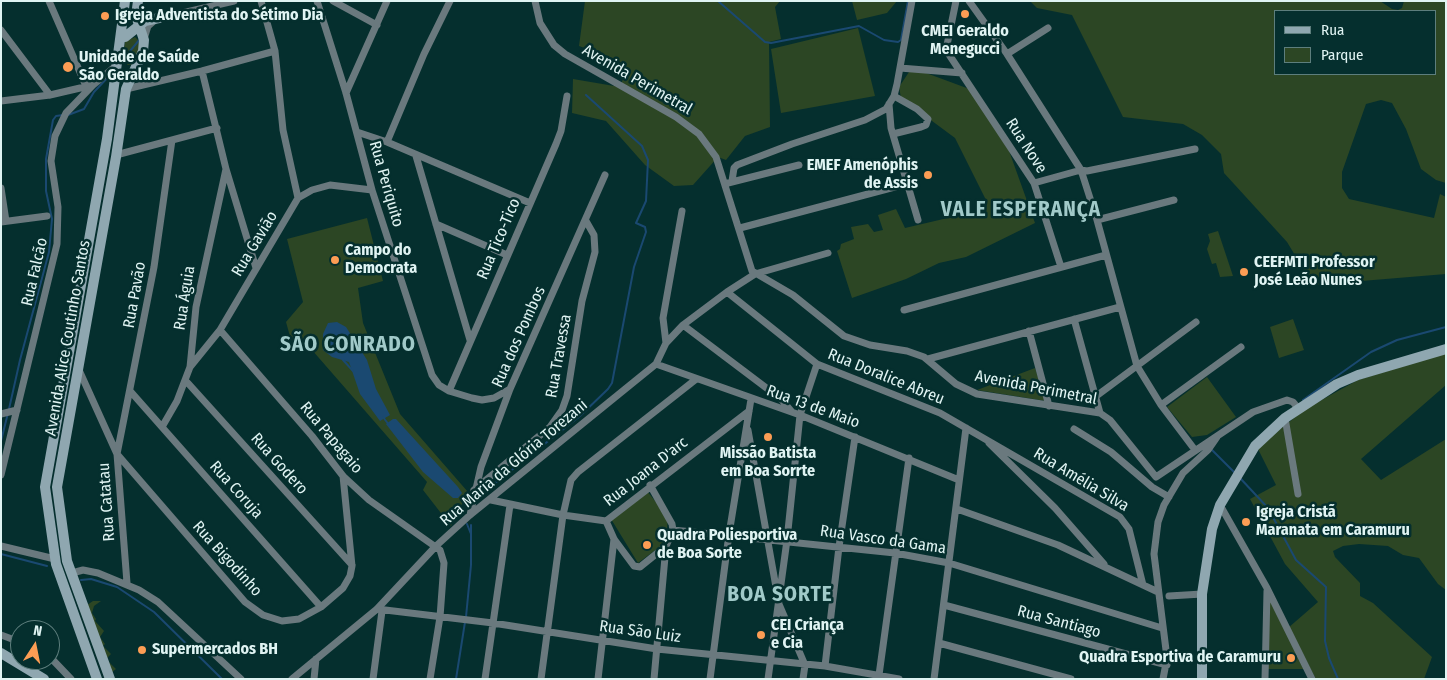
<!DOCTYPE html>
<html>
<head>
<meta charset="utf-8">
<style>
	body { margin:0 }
	#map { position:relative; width:1447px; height:680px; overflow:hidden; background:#052f2e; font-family:"Fira Sans Condensed",sans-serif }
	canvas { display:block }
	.frame { position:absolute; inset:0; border:2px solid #e0f4f3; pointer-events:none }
	.legend { position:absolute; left:1274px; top:10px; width:162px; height:65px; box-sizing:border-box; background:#052f2e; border:1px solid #5d7e7d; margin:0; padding:6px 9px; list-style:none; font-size:15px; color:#e0f4f3 }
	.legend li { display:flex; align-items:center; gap:10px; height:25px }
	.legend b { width:25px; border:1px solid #5d7e7d }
	.north { position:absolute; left:10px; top:620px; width:50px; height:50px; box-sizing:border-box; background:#052f2e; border:1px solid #5d7e7d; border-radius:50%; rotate:11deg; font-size:14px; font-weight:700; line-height:20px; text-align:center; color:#e0f4f3 }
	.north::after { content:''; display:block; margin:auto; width:18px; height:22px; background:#fc9d54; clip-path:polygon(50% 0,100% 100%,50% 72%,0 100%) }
</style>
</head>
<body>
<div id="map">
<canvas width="1447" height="680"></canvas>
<div class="frame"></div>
<ul class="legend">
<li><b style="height:6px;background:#8fa7b0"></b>Rua</li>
<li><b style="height:14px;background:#2c4624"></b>Parque</li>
</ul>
<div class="north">N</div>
</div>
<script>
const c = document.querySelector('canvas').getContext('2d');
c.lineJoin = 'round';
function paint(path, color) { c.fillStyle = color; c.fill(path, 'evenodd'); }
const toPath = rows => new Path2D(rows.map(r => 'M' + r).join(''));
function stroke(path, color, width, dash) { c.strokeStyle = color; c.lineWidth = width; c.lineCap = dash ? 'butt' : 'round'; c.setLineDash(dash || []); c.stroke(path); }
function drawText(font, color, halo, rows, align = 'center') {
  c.font = font + ' "Fira Sans Condensed",sans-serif'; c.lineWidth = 5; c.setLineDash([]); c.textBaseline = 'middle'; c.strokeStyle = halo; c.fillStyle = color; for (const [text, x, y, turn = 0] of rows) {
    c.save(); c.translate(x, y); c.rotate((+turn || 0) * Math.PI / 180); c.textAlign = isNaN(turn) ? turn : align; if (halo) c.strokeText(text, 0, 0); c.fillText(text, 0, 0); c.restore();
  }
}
const green = toPath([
	[585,1,780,1,775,7,781,39,769,42,770,127,745,136,726,160,718,157,693,185,674,186,645,165,606,121,572,113,573,79,620,87,627,68,618,60,579,46],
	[852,1,897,1,887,13,857,20],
	[1030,1,1380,1,1392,9,1398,10,1402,8,1404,1,1446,1,1446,183,1436,180,1421,169,1406,129,1392,103,1381,100,1366,104,1342,172,1342,188,1349,199,1434,218,1440,194,1446,197,1446,274,1313,285,1287,242,1224,173,1221,154,1202,135,1183,124,1123,117,1072,15,1037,8],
	[1276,11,1436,11,1436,74,1276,74],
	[858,28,875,96,781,113,771,49],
	[135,37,139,41,140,47,133,65,128,65,125,63,123,56,125,42],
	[918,70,972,90,1008,148,1035,223,966,257,939,263,906,279,852,298,837,251,840,249,841,244,854,239,851,227,868,224,874,232,883,230,878,215,896,209,905,228,986,209,987,202,955,138,901,98,899,87,909,72],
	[367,218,383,281,358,288,363,323,400,414,468,492,451,526,423,490,427,482,312,350,291,340,286,322,303,302,287,239],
	[1218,231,1233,276,1220,277,1216,263,1212,264,1207,249,1210,241,1208,234],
	[1293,319,1304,350,1279,358,1270,327],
	[1446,353,1446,385,1361,459,1381,480,1446,439,1446,590,1438,584,1419,558,1403,555,1388,546,1359,544,1343,546,1333,551,1335,557,1360,583,1360,596,1373,603,1432,657,1424,679,1316,679,1288,628,1318,602,1285,564,1250,499,1276,485,1257,447,1307,408,1358,380],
	[1035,368,1046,401,977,390],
	[1207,377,1236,417,1207,435,1192,437,1167,407],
	[647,491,668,517,666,542,638,563,611,519],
	[1267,592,1304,669,1267,669],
	[93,601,101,601,94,606,92,613,96,619,95,621,104,631,100,637,105,644,103,646,111,654,106,659,116,669,111,673,87,605]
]);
const water = toPath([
	[337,322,346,327,367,360,376,389,390,415,380,421,360,394,349,362,332,357,323,350,323,334,328,323],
	[393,419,396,419,458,487,462,493,458,498,453,498,423,472,386,424]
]);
const stream = toPath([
	[718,1,765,42,771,43,859,26,884,40,898,42,901,40,908,1],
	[121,62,140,39],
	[68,115,84,109,94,92,110,75],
	[343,360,353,371],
	[1303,400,1371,352,1397,340,1446,327],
	[9,409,20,360,49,252,52,219,46,191,46,159,53,120,56,116,63,115],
	[383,417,389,425],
	[1212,450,1235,473],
	[1,455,1,441,8,413],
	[1240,478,1268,508,1296,560,1326,587,1325,641,1329,658,1338,679],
	[480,495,580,416,608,389,612,383,634,267,646,232,645,227,636,223,646,201,648,160,642,146,586,95],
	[467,524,471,534],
	[1,554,47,566],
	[81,580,91,579,117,587,154,612,222,679],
	[466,617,471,565,471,525],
	[456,679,465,622]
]);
const street = toPath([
	[49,1,86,86],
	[261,1,275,51,283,130,298,198],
	[317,1,346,93,372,190,432,375,439,385,449,391,472,398,482,400,494,398,510,389],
	[333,1,377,25],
	[535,1,540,23,554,45,565,54,676,117,699,134,716,157,752,271,793,295,844,336,870,345,907,351,924,357,956,384,977,394,1100,413,1110,420,1156,477,1253,412,1287,400,1293,402,1298,408],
	[956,1,946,50,1034,183,1061,267],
	[969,1,1007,54,1081,170,1097,220,1137,366,1161,405,1195,450],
	[1,30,50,95],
	[144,39,148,26,156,19,234,1],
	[1007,54,1048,28],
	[900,68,962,73],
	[202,71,226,169,256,268],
	[126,89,202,71,275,51],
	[346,93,387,1],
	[1,101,50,95,93,85,117,65],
	[889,104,891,128,918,220],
	[357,132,387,142,530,203],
	[893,134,921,127,926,125,928,119,917,109,894,96],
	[387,142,424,54,450,1],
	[116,155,217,128],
	[416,156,470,340],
	[732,181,734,168,737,165,792,144,865,120,886,109,894,96,897,84,912,1],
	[728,183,799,165],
	[1034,183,1081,170,1087,171,1195,149],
	[1,188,6,221],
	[1097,220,1174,200],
	[1,222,47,216],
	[436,224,507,255],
	[740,228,906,184],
	[727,292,817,364,940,413,1120,517,1129,529,1143,585],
	[904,310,1106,255],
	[1074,319,1100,413],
	[683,325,781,399,792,412],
	[220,330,312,436,343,476,369,500,440,550,444,563,440,617,430,679],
	[1029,331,1049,406],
	[666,343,663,318,682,211],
	[928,359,1120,307],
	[656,364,800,415,959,480],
	[190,367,220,330,298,198,312,190,330,185,372,190],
	[79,370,117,454,127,583],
	[186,381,352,565],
	[449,391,556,144,561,131,567,96],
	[131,392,321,607],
	[1095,397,1196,322],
	[1161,405,1241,347],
	[1,414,17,410],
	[1285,418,1298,494],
	[162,427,177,401,190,367,196,307,226,169],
	[1074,429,1111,452,1152,487,1169,497],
	[748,430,779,604,805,665,803,679],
	[989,443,1055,508,1104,564],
	[117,454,245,602,263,615,282,621,299,619,321,607,343,588,350,576,352,566,343,476],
	[117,454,154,267,172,140],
	[1,475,57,244,58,207,51,161,55,136,66,113,93,85],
	[474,490,550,427,562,410,567,396,582,301,595,252,594,235,586,221],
	[491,500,563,515,606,521,749,411],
	[1220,505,1267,588,1312,679],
	[957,509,1058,545,1158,592],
	[470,515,481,467,510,389,605,175],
	[606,521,614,539,634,566,640,567,666,546,673,530,672,524,650,485],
	[673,530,895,553,949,563,1162,628],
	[1,546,55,559],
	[72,573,83,570,98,573,139,590,158,602,241,679],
	[1169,596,1202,594],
	[944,605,1167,665],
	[377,609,493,623,657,649,825,666,899,679],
	[1,635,20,642],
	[939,643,1071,679],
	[50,657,71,679],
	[825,666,839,547,855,437],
	[879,675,909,458],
	[292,679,377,609,436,546,470,515,656,364,666,343,683,325,727,292,755,274,828,253],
	[314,679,316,659],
	[373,679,382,611],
	[485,679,510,505],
	[541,679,563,515,571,480,578,472,695,380],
	[598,679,614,539],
	[654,679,666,546],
	[710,679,729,534,751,399],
	[768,679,787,540,800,415,817,364],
	[934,679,966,428],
	[1163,679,1167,658,1154,554,1158,522,1164,505,1183,473,1208,450,1217,437],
	[1265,679,1267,591]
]);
const secondary = toPath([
	[125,37,145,21,159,18],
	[1,653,44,679],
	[97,679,56,564,45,487,107,139,125,1],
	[110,679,67,561,57,487,116,157,126,89,143,51,144,40,136,16,138,1],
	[1202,679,1202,594,1212,529,1220,505,1255,446,1285,418,1337,384,1358,375,1446,349]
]);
const markers = [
	[965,14,5,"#fc9d54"],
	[105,16,5,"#fc9d54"],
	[68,67,6,"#fc9d54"],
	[928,175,5,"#fc9d54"],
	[335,260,5,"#fc9d54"],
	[1244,272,5,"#fc9d54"],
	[768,437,5,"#fc9d54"],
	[1246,522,5,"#fc9d54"],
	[647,545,5,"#fc9d54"],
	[761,635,5,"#fc9d54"],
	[142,650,5,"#fc9d54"],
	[1291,658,5,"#fc9d54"]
];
const poiNames = [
	["Igreja Adventista do Sétimo Dia",115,16],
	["CMEI Geraldo",965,32,"center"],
	["Menegucci",965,50,"center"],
	["Unidade de Saúde",79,58],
	["São Geraldo",79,76],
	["EMEF Amenóphis",918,166,"right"],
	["de Assis",918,184,"right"],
	["Campo do",345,251],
	["Democrata",345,269],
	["CEEFMTI Professor",1254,263],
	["José Leão Nunes",1254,281],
	["Missão Batista",768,454,"center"],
	["em Boa Sorrte",768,472,"center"],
	["Igreja Cristã",1256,513],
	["Maranata em Caramuru",1256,531],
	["Quadra Poliesportiva",657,536],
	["de Boa Sorte",657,554],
	["CEI Criança",771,626],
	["e Cia",771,644],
	["Supermercados BH",152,650],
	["Quadra Esportiva de Caramuru",1281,658,"right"]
];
const streetNames = [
	["Avenida Perimetral",637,80,30],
	["Rua Nove",1026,146,57],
	["Rua Periquito",386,184,74],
	["Rua Tico-Tico",499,239,-67],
	["Rua Gavião",255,244,-59],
	["Rua Falcão",35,272,-77],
	["Rua Pavão",135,295,-80],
	["Rua Águia",185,298,-81],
	["Rua dos Pombos",519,337,-66],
	["Avenida Alice Coutinho Santos",68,338,-80],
	["Rua Travessa",559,356,-80],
	["Rua Doralice Abreu",886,377,22],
	["Avenida Perimetral",1036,388,11],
	["Rua 13 de Maio",813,407,20],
	["Rua Papagaio",331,438,50],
	["Rua Maria da Glória Torezani",514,463,-40],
	["Rua Godero",279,464,48],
	["Rua Joana D'arc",646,472,-38],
	["Rua Amélia Silva",1081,480,31],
	["Rua Coruja",236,490,48],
	["Rua Catatau",107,502,-94],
	["Rua Vasco da Gama",883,540,8],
	["Rua Bigodinho",227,559,48],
	["Rua Santiago",1059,622,15],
	["Rua São Luiz",640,632,8]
];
const districtNames = [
	["VALE ESPERANÇA",1021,210],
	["SÃO CONRADO",348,345],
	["BOA SORTE",780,595]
];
paint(green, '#2c4624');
paint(water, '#1a4971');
stroke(stream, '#1a4971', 2);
stroke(street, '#6a797e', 7);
stroke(secondary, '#8fa7b0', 10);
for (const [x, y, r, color] of markers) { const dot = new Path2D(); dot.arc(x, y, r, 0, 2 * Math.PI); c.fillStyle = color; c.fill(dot); stroke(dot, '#052f2e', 2); }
drawText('bold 16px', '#e0f4f3', '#052f2e', poiNames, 'left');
drawText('16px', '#e0f4f3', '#052f2e', streetNames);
c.letterSpacing = '1px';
drawText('bold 21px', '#a1cac9', '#052f2e', districtNames);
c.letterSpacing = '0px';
</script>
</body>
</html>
